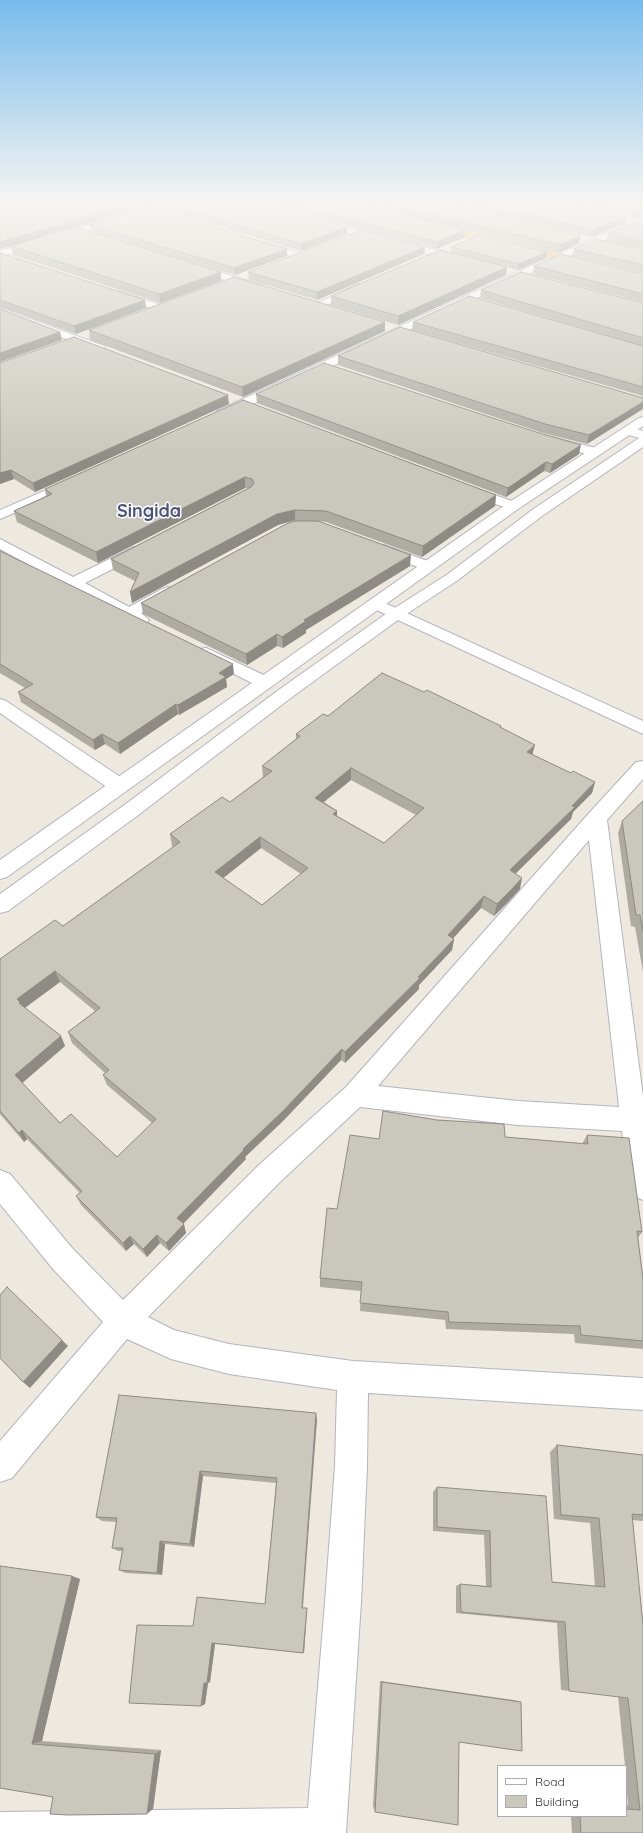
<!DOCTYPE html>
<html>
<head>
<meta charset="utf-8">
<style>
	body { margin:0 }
	#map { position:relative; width:643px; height:1833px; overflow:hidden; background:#eee9df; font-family:Quicksand,sans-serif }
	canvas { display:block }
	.legend { position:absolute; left:497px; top:1765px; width:130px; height:52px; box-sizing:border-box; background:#fff; border:1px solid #ababab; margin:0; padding:5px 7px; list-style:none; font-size:12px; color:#2d2d2d }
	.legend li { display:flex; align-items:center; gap:8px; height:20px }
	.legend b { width:20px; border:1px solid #ababab }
</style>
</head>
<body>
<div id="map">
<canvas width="643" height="1833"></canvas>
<ul class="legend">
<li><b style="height:5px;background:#fff"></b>Road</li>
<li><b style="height:11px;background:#cac7bd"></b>Building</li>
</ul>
</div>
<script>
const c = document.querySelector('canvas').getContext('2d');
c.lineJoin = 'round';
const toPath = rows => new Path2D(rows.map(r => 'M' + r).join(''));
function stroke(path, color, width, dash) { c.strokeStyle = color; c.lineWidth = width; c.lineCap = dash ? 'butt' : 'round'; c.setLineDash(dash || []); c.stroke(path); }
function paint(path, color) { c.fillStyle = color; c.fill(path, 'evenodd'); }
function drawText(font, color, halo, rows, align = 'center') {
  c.font = font + ' Quicksand,sans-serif'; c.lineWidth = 3; c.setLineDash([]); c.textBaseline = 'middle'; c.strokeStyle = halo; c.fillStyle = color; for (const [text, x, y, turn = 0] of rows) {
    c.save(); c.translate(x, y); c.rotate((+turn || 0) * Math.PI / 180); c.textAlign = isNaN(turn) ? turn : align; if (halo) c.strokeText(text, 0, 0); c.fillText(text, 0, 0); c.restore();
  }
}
const street = toPath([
	[158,205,172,205,0,257,0,251,158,205],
	[643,217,643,223,521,277,225,417,221,418,215,414,217,411,515,273,643,217],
	[318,220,466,258,468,260,463,263,315,225,314,223,318,220],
	[259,241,305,254,307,256,302,259,256,246,256,242,259,241],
	[192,264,262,285,264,287,259,290,189,269,189,265,192,264],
	[358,284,361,285,363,287,361,289,323,307,315,307,314,305,358,284],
	[118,291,164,306,165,308,160,311,115,296,113,294,118,291],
	[0,308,104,346,105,348,104,350,96,350,0,314,0,308],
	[629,427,643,431,643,439,625,434,623,431,625,428,629,427],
	[551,437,600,449,601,452,595,456,547,444,545,441,551,437],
	[74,478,79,479,81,482,79,485,0,519,0,510,74,478],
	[468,486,518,503,520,506,518,509,513,510,463,493,461,490,463,487,468,486],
	[0,539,73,577,134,547,144,547,146,550,144,553,85,583,129,607,162,589,168,587,174,589,176,592,174,595,141,613,149,620,147,623,141,625,135,623,0,549,0,539],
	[384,545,433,563,436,566,433,569,428,571,379,552,377,549,379,546,384,545],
	[376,599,643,721,643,734,370,607,368,604,370,601,376,599],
	[206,648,270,678,273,682,270,686,264,687,258,686,200,657,198,653,200,649,206,648],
	[0,699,6,701,125,780,128,785,125,790,118,792,111,790,0,713,0,699],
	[643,761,643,779,607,820,643,1097,643,1200,633,1196,629,1187,622,1131,518,1125,360,1107,280,1182,148,1317,174,1330,229,1344,353,1361,643,1378,643,1410,368,1393,367,1466,361,1602,346,1833,0,1833,0,1812,308,1808,325,1602,335,1466,337,1390,229,1374,171,1359,127,1339,12,1478,0,1482,0,1441,103,1322,53,1269,0,1204,0,1170,10,1174,73,1249,123,1300,260,1164,346,1087,590,812,636,762,643,761],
	[589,840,619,1107,518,1101,378,1086,589,840]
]);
const secondary = toPath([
	[643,417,643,426,518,509,7,877,0,879,0,860,508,503,639,418,643,417],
	[643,437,643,447,542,516,458,580,402,617,292,697,137,816,8,911,0,913,0,894,123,806,280,689,390,611,448,574,532,510,639,438,643,437]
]);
const highway = toPath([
	[435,224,643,275,643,281,432,229,432,225,435,224]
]);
const wall = toPath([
	[0,205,152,205,77,227,91,232,90,225,287,256,235,275,129,244,221,281,160,303,13,255,11,246,0,249],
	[163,205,267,205,347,234,301,251,164,210],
	[269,205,578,205,626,216,624,223,592,237,508,217,579,243,558,253,440,224,465,237,437,249],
	[578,205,643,205,637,218],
	[643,220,643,249,607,241,608,233],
	[425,247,424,254,317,300,249,280,248,272],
	[451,247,547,252,546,258,518,270,507,267,506,275,398,325,331,305,331,296,451,253],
	[574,249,643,250,643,273,572,256],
	[0,253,145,300,146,308,76,334,0,307],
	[534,266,643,274,643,302,533,274],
	[481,290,643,303,643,396,412,330,413,322,603,334,480,298],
	[385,322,385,331,243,397,90,340,89,330],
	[338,356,643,398,587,444,543,433,338,365],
	[0,363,229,404,35,492,14,479,0,484],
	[256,394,579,454,550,473,544,471,506,497,257,403],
	[243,400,496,495,495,506,422,557,326,522,319,521,410,566,306,630,306,633,283,648,277,646,247,665,143,614,141,603,295,520,278,525,132,603,135,581,113,570,111,559,248,488,245,488,98,563,17,522,14,511,46,496,45,489],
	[0,551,234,674,226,679,227,687,179,715,178,714,120,754,105,744,95,750,21,702,18,692,25,688,0,673],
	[424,692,501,726,501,728,533,755,571,773,595,782,592,793,573,812,571,819,515,874,520,889,508,902,494,916,481,908,453,938,454,939,452,950,419,985,419,989,345,1063,341,1060,283,1121,245,1157,246,1159,183,1224,186,1233,169,1251,160,1243,147,1257,134,1244,126,1251,81,1205,76,1196,80,1193,27,1139,24,1142,0,1114,0,959,63,926,173,847,172,846,170,834,230,802,263,777,262,766,296,739,296,734,328,716],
	[351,780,416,815,384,843,337,816,337,811,324,802],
	[261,848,301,874,262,905,223,878],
	[60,982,95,1011,68,1032,72,1043,105,1073,103,1075,107,1085,152,1123,117,1157,60,1123,22,1083,65,1046,61,1036,25,1008],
	[643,801,643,972,635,927,631,926,618,833,622,821],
	[437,1120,505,1137,582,1144,587,1135,642,1232,638,1238,643,1279,643,1349,575,1343,574,1334,446,1329,445,1320,360,1311,361,1291,320,1287,320,1278,337,1209,379,1139],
	[317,1419,303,1608,307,1608,307,1610,304,1653,215,1644,210,1682,208,1683,205,1704,201,1706,193,1626,265,1604,276,1483,203,1476,194,1547,165,1544,162,1575,125,1573,119,1570,122,1551,118,1551,112,1548,116,1522,102,1521,96,1517],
	[557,1445,643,1455,643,1521,632,1520,643,1833,572,1833,571,1816,626,1816,626,1804,628,1805,626,1781,626,1766,625,1766,618,1696,561,1690,557,1623,456,1613,456,1586,460,1584,486,1586,484,1535,433,1531,433,1492,437,1487,552,1582,595,1587,590,1523,554,1519,550,1452],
	[72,1576,80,1579,42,1741,161,1750,153,1809,53,1797,0,1788],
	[380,1681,514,1700,521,1702,459,1742,375,1812,373,1806]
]);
const shadedWall = toPath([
	[127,205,152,205,0,249,0,242],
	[643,209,643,216,637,218,638,211],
	[626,216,624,223,592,237,593,230],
	[347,227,347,234,301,251,301,244],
	[465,230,465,237,437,249,437,242],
	[581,236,579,243,558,253,560,245],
	[425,247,424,254,317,300,317,292],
	[287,249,287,256,235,275,234,268],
	[547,252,546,258,518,270,519,264],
	[507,267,506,275,398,325,398,316],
	[221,272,221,281,160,303,159,294],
	[145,300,146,308,76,334,74,326],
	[385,322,385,331,243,397,242,387],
	[60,332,62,340,0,362,0,353],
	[228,395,229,404,35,492,33,483],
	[643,402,643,409,587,444,589,435],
	[581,445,579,454,550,473,552,464],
	[546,462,544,471,506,497,508,488],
	[11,470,14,479,0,484,0,473],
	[245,477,245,488,98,563,96,552],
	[496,495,495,506,422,557,423,546],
	[295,510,295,520,278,525,132,603,130,592,277,514],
	[411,555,410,566,306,630,306,633,283,648,282,637,304,620],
	[277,634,277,646,247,665,246,654],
	[233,664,234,674,226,679,227,687,179,715,178,705,219,673],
	[176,704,178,714,120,754,118,743],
	[102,734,105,744,95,750,93,740],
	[535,745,532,756,527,752],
	[351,768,351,780,315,809,315,798],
	[595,782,592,793,573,812,571,819,507,882,510,870],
	[337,811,337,822,333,814],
	[260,837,261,848,217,883,215,872],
	[522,878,520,889,508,902,494,916,497,904],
	[484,896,481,908,446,946,448,935],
	[454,939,452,950,419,985,419,989,345,1063,345,1052],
	[55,971,60,982,23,1009,24,1014,17,999],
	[61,1036,65,1046,20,1085,15,1075],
	[342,1049,341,1060,283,1121,245,1157,246,1159,180,1227,177,1218,243,1149],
	[22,1130,27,1139,24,1142,19,1133],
	[184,1224,186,1233,169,1251,166,1243],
	[157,1235,160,1243,147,1257,143,1249],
	[130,1236,134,1244,126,1251,123,1243],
	[62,1340,68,1346,30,1388,23,1382],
	[316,1413,317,1419,302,1609,302,1608],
	[200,1471,203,1476,194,1547,190,1544],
	[160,1541,165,1544,162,1575,157,1573],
	[72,1576,80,1579,42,1741,32,1744],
	[307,1608,307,1610,304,1653,303,1653],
	[212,1643,215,1644,210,1682,208,1683,205,1704,201,1706,204,1683],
	[161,1750,153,1809,147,1814,155,1754]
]);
const building = toPath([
	[0,205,127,205,0,242,0,205],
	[171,205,267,205,347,227,301,244,171,205],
	[295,205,370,205,465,230,437,242,295,205],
	[394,205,460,205,581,236,560,245,394,205],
	[486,205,578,205,626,216,593,230,486,205],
	[610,205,643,205,643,209,638,211,610,205],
	[149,208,287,249,234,268,90,225,149,208],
	[643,220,643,242,608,233,643,220],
	[75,227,221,272,159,294,11,246,75,227],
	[362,230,425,247,317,292,248,272,362,230],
	[479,235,547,252,519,264,451,247,479,235],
	[596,239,643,250,643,265,574,249,596,239],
	[440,250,507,267,398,316,331,296,440,250],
	[0,253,145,300,74,326,0,300,0,253],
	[561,254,643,274,643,294,534,266,561,254],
	[521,272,643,303,643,338,481,290,521,272],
	[234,277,385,322,242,387,89,330,234,277],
	[469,296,643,346,643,387,413,322,469,296],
	[0,309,60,332,0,353,0,309],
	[400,327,643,398,643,402,589,435,545,424,338,356,400,327],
	[74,337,228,395,33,483,11,470,0,473,0,363,74,337],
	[324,363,536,432,581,445,552,464,546,462,508,488,256,394,324,363],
	[243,400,496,495,423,546,326,511,295,510,277,514,130,592,139,573,111,559,251,487,254,483,252,479,245,477,96,552,14,511,52,494,45,489,243,400],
	[295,521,318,521,411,555,304,620,306,621,282,637,277,634,246,654,141,603,288,523,295,521],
	[0,551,233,664,219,673,226,677,178,705,176,704,118,743,102,734,93,740,18,692,33,684,0,664,0,551],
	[382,673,424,692,427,690,501,726,500,727,535,745,527,752,571,773,573,771,595,782,572,806,575,807,510,870,522,878,510,891,497,904,484,896,448,935,454,939,418,977,420,978,345,1052,342,1049,282,1112,243,1149,244,1150,177,1218,184,1224,166,1243,157,1235,143,1249,130,1236,123,1243,76,1196,82,1191,22,1130,19,1133,0,1111,0,959,55,920,63,926,180,842,170,834,222,797,230,802,272,771,262,766,300,736,296,734,323,714,328,716,382,673],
	[351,768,424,808,384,843,333,814,337,811,315,798,351,768],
	[260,837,308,868,262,905,215,872,260,837],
	[55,971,100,1008,68,1032,109,1070,103,1075,156,1119,117,1157,71,1114,60,1123,15,1075,61,1036,19,1003,20,1002,17,999,55,971],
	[643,801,643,931,640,915,636,915,622,821,643,801],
	[383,1111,437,1120,504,1124,505,1137,588,1144,587,1135,629,1138,642,1232,637,1231,643,1279,643,1341,581,1335,580,1326,449,1322,448,1312,360,1303,362,1282,320,1278,327,1208,337,1209,350,1135,379,1139,383,1111],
	[7,1287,62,1340,23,1382,0,1358,0,1295,7,1287],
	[119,1395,316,1413,302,1608,307,1608,303,1653,212,1643,207,1683,204,1683,201,1706,129,1703,137,1625,193,1626,197,1597,265,1604,277,1478,200,1471,190,1544,160,1541,157,1573,119,1570,123,1548,112,1548,117,1518,96,1517,119,1395],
	[557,1445,643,1455,643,1515,632,1514,643,1625,643,1833,581,1833,580,1816,626,1816,626,1809,640,1810,628,1698,569,1691,565,1622,461,1612,460,1584,491,1587,490,1531,437,1527,437,1487,546,1496,552,1582,605,1587,599,1518,561,1515,557,1445],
	[0,1566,72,1576,32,1744,155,1754,147,1814,68,1815,50,1814,53,1797,0,1788,0,1566],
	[382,1682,521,1702,522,1751,459,1742,458,1825,375,1812,382,1682]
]);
const farTownnames = [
	["Singida",149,512]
];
stroke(street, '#b3b4c0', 2);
stroke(secondary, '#b3b4c0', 2);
stroke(highway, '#c8c8c8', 2);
paint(street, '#fff');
paint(secondary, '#fff');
paint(highway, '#ffad59');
paint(wall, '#aeaba3');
paint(shadedWall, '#8d8b84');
paint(building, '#cac7bd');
stroke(building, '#8d8b84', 1);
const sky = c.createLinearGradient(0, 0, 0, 462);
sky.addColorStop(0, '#78bbec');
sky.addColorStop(0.44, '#f7f5f1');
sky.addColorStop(1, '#f7f5f100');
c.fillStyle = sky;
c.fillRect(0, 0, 643, 462);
drawText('bold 18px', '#4b517f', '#fff', farTownnames);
</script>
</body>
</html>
